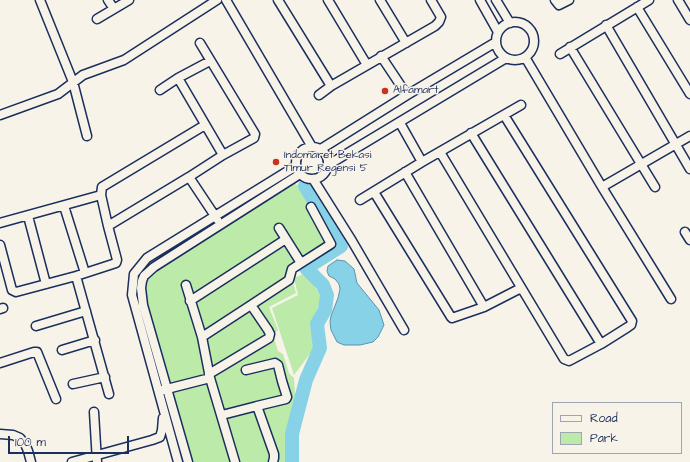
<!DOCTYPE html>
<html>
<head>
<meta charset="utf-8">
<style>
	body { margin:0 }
	#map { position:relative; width:690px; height:462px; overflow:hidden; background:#f7f3e8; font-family:"Architects Daughter",sans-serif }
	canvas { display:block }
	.legend { position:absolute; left:552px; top:402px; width:130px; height:52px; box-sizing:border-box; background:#f7f3e8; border:1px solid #9fa5b1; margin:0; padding:5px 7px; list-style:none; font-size:12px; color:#1b2f5e }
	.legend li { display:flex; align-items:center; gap:8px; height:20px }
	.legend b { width:20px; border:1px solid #9fa5b1 }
	.scale { position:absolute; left:8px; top:436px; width:121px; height:18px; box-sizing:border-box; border:2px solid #1b2f5e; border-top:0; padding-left:5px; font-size:12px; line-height:14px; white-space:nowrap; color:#1b2f5e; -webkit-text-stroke:3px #f7f3e8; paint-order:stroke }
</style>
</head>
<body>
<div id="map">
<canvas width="690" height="462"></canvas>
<ul class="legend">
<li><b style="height:5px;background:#f7f3e8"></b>Road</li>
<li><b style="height:11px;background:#bbeaa9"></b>Park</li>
</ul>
<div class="scale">100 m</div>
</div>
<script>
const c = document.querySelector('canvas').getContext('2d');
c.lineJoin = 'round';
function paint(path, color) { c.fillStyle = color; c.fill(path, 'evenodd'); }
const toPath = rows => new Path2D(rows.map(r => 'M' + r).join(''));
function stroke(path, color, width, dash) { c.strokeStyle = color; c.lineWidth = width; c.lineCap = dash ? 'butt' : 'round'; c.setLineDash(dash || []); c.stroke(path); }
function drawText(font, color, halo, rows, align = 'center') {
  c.font = font + ' "Architects Daughter",sans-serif'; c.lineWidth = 3; c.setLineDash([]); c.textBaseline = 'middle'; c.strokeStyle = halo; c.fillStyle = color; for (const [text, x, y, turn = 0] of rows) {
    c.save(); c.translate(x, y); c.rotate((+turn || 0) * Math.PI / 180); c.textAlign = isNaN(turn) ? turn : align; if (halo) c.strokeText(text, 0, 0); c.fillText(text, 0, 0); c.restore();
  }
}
const green = toPath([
	[295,184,302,187,335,246,291,276,296,293,269,307,278,330,273,335,278,351,283,354,289,373,294,378,295,394,285,462,191,462,146,301,143,286,149,274,185,251],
	[303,274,311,281,318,291,321,300,310,327,315,343,315,347,294,375,272,308,298,295,294,278]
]);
const water = toPath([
	[337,260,345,261,354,269,357,283,379,310,384,325,378,337,373,342,360,345,344,345,337,342,331,330,330,322,331,316,338,298,340,289,339,284,335,279,329,276,327,271,328,266,337,260]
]);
const river = toPath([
	[292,462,292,434,306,380,320,348,317,324,325,310,327,295,323,285,306,268,341,246,305,186]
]);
const minor = toPath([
	[40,0,73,82,87,136],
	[108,0,114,9],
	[226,0,312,147],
	[278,0,331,86],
	[328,0,367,65],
	[380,0,406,43],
	[480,0,498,32],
	[496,0,510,23],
	[555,0,559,5,569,0],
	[678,0,690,20],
	[637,7,690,94],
	[97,19,129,0],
	'496 41a19 19 0 1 1 38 0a19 19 0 1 1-38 0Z',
	[606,25,690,169],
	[200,43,255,134,254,138,223,155,189,177,217,219],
	[570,47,655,187],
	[560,54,649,0],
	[381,56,407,95],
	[525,57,602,187,671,299],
	[210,61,178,78,223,155],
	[160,90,178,78],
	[319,95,331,86,435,26,439,22,441,17,431,0],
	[0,115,58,94,83,75,124,60,217,0],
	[471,133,601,344],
	'296 163a16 16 0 1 1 32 0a16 16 0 1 1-32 0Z',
	[321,149,407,95,496,42],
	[440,152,564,359,569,361,601,344,628,327,631,325,632,321,504,115],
	[422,162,521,105],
	[328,165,506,58],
	[405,172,484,307],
	[189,177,108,226,101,195,102,187,205,125],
	[313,179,352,241,404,330],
	[602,187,690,136],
	[374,192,451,317,452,318,484,307,521,288],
	[360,200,422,162,400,123],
	[64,206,85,273],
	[28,216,46,284],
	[0,223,101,195],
	[279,228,301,263],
	[685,232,690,240],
	[0,245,12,290,16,292,76,276,116,263,117,260,116,256,108,226],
	[76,276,109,394],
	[190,301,286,239],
	[251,305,289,280,292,269,295,267,331,244,311,207],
	[0,309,3,308],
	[36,326,86,311],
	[202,337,251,305,268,330,270,334,269,338,209,374],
	[62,350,95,340],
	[0,363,34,352,37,352,56,399],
	[246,370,275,363,278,365,282,381,287,397,286,399,257,406,274,454,274,458,273,462],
	[210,378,235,462],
	[73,384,105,377],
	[163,390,210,378,202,337,186,285],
	[94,412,97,462],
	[222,415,257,406],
	[0,434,13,435,20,438,25,444,28,451,31,462],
	[72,462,152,440,160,437,162,430,163,418],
	[178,462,132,295,134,274,147,258,296,166],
	[188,462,143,305,141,288,142,281,144,276,154,267,300,174]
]);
const markers = [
	[385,91,4,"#c8321e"],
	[276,162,4,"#c8321e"]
];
const poiNames = [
	["Alfamart",393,91],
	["Indomaret Bekasi",284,156],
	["TImur Regensi 5",284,169]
];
paint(green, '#bbeaa9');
paint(water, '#87d2e7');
stroke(water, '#5c91b0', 1);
stroke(river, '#87d2e7', 14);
stroke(minor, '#1b2f5e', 11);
stroke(minor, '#f7f3e8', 8);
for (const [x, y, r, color] of markers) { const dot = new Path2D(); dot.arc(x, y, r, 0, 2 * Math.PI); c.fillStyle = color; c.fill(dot); stroke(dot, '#f7f3e8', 1.5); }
drawText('11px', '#1b2f5e', '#f7f3e8', poiNames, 'left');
</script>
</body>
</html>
